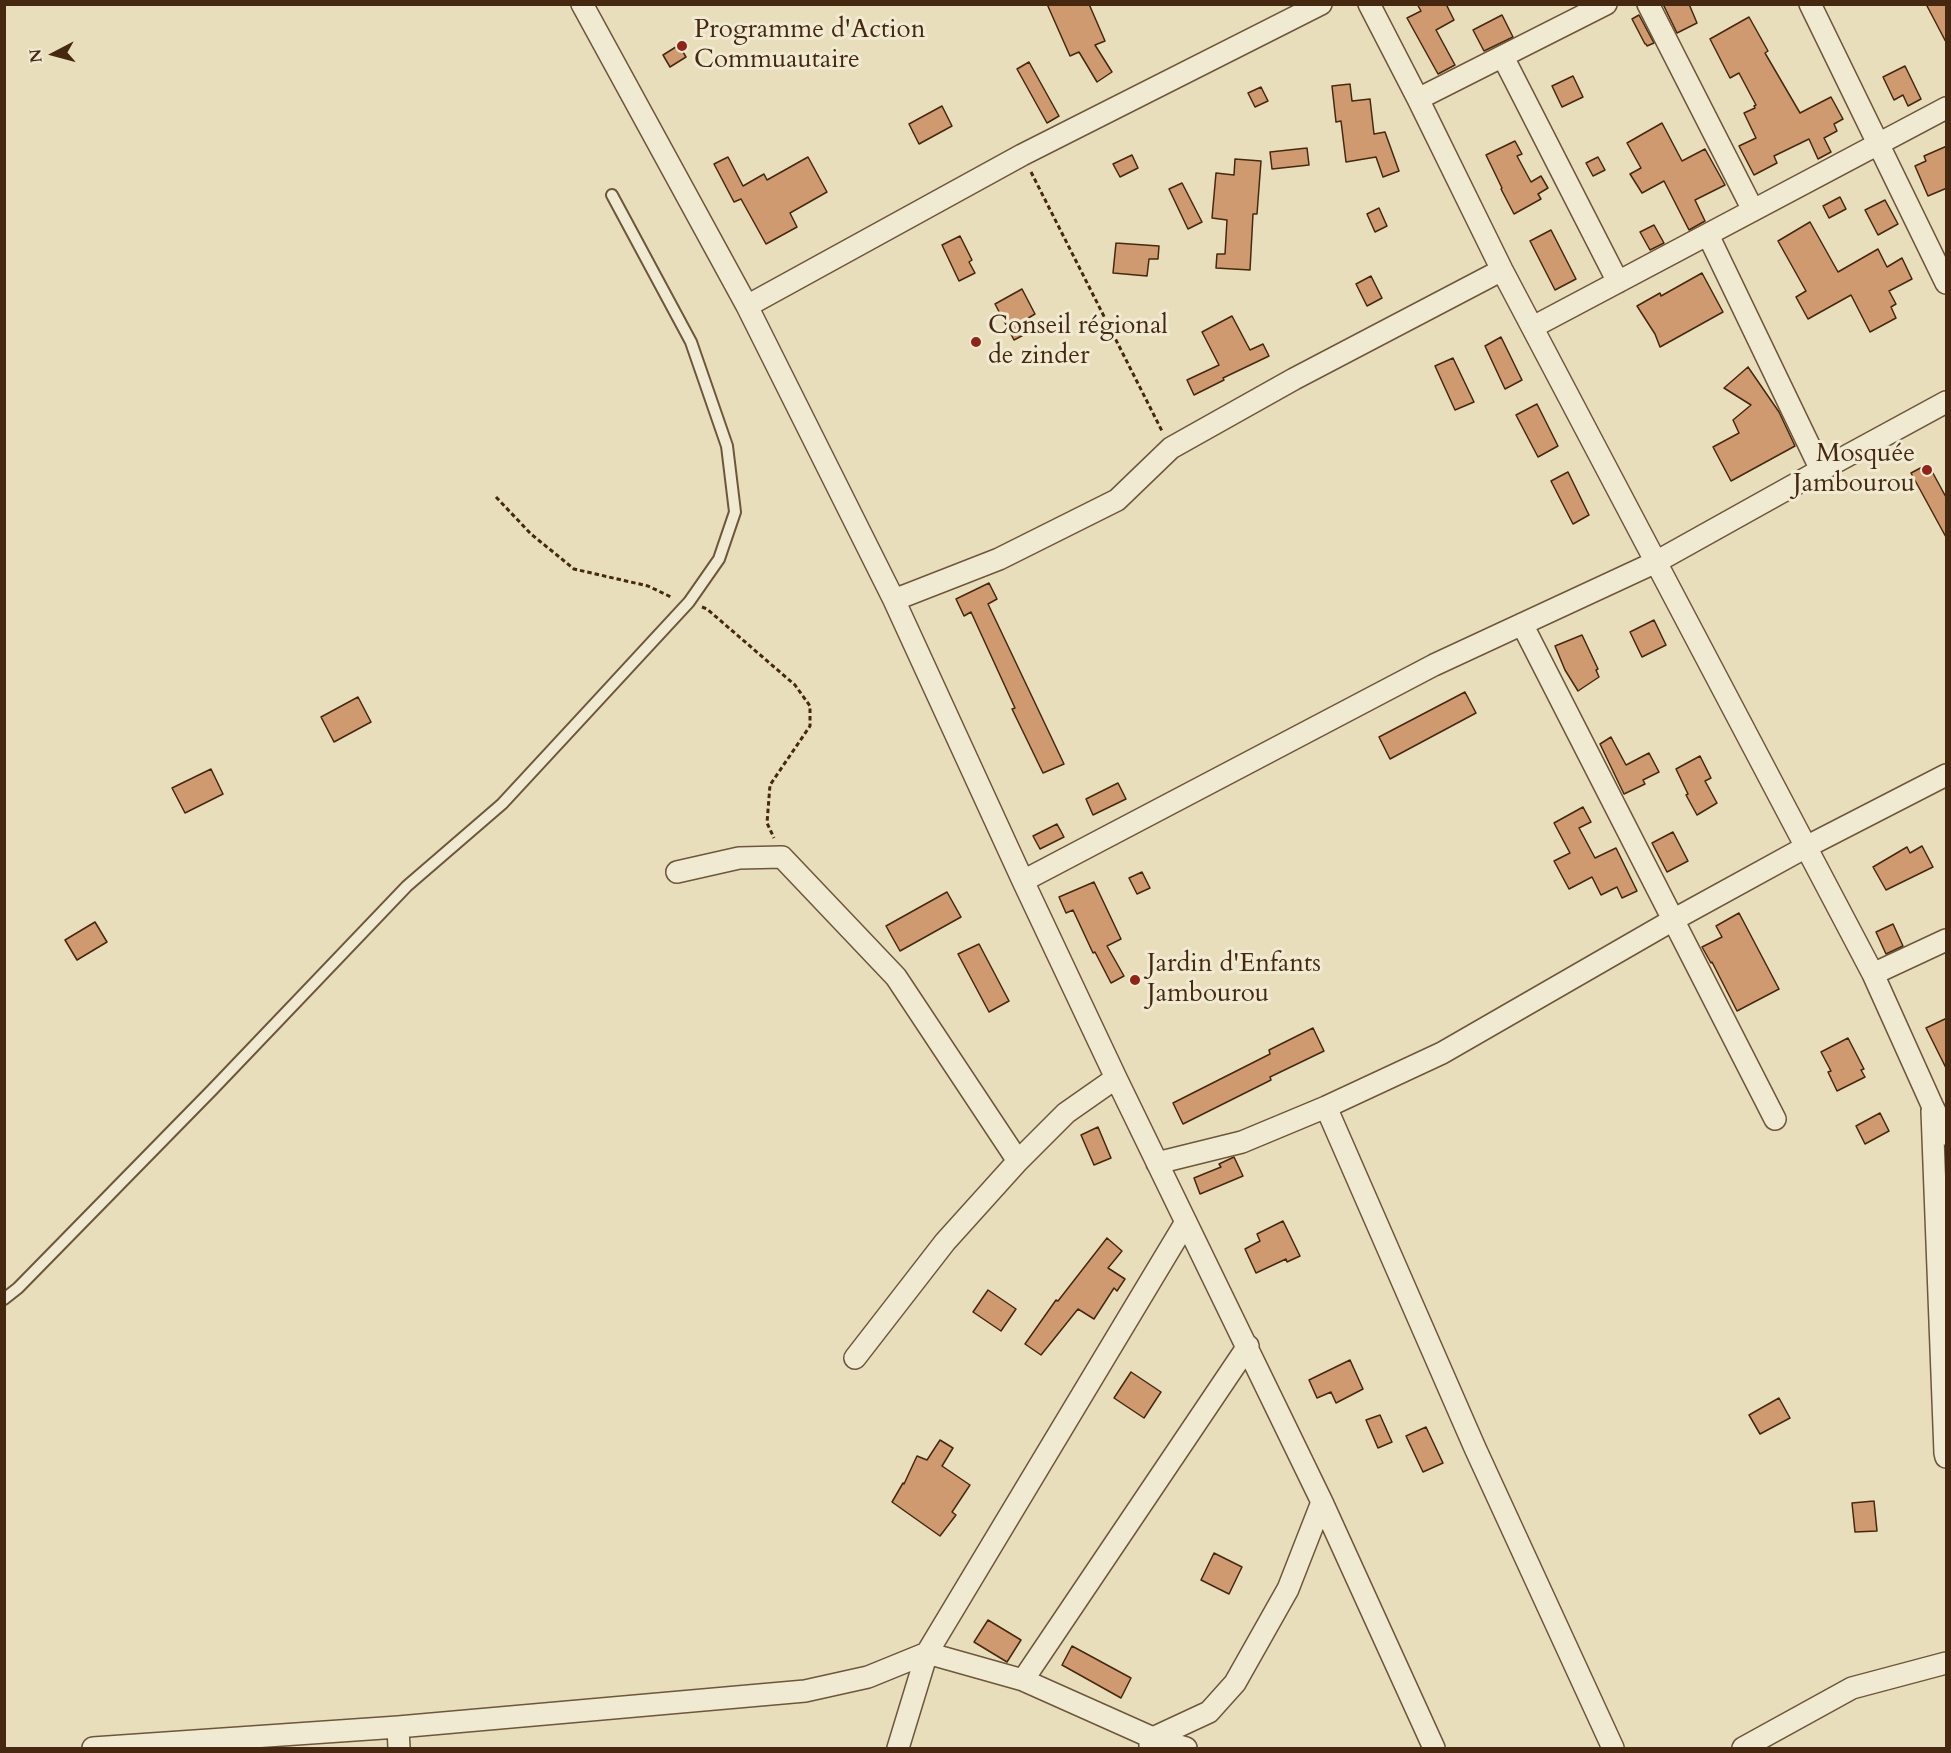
<!DOCTYPE html>
<html>
<head>
<meta charset="utf-8">
<style>
	body { margin:0 }
	#map { position:relative; width:1951px; height:1753px; overflow:hidden; background:#e8debb; font-family:Cardo,serif }
	canvas { display:block }
	.frame { position:absolute; inset:0; border:6px solid #45280f; pointer-events:none }
	.north { position:absolute; left:24px; top:24px; width:60px; height:60px; -webkit-text-stroke:4px #f0ead3; paint-order:stroke; rotate:264deg; font-size:16px; font-weight:700; line-height:24px; text-align:center; color:#45280f }
	.north::after { content:''; display:block; margin:auto; width:21px; height:27px; background:#45280f; clip-path:polygon(50% 0,100% 100%,50% 72%,0 100%) }
</style>
</head>
<body>
<div id="map">
<canvas width="1951" height="1753"></canvas>
<div class="frame"></div>
<div class="north">N</div>
</div>
<script>
const c = document.querySelector('canvas').getContext('2d');
c.lineJoin = 'round';
function paint(path, color) { c.fillStyle = color; c.fill(path, 'evenodd'); }
const toPath = rows => new Path2D(rows.map(r => 'M' + r).join(''));
function stroke(path, color, width, dash) { c.strokeStyle = color; c.lineWidth = width; c.lineCap = dash ? 'butt' : 'round'; c.setLineDash(dash || []); c.stroke(path); }
function drawText(font, color, halo, rows, align = 'center') {
  c.font = font + ' Cardo,serif'; c.lineWidth = 6; c.setLineDash([]); c.textBaseline = 'middle'; c.strokeStyle = halo; c.fillStyle = color; for (const [text, x, y, turn = 0] of rows) {
    c.save(); c.translate(x, y); c.rotate((+turn || 0) * Math.PI / 180); c.textAlign = isNaN(turn) ? turn : align; if (halo) c.strokeText(text, 0, 0); c.fillText(text, 0, 0); c.restore();
  }
}
const building = toPath([
	[1047,4,1089,4,1105,41,1095,45,1112,72,1097,82,1079,52,1070,56,1047,4],
	[1417,4,1446,4,1454,20,1436,30,1455,65,1438,74,1407,18,1421,11,1417,4],
	[1663,4,1689,4,1697,23,1677,33,1663,4],
	[1926,4,1947,4,1947,44,1926,4],
	[1502,15,1513,37,1484,51,1473,30,1502,15],
	[1639,15,1654,43,1647,46,1646,44,1645,44,1632,19,1639,15],
	[1749,17,1768,51,1765,53,1800,113,1831,97,1843,119,1834,124,1837,131,1824,138,1831,152,1818,159,1809,139,1774,156,1777,163,1754,175,1739,146,1756,138,1744,113,1755,108,1754,106,1756,105,1739,73,1730,78,1710,39,1749,17],
	[679,45,686,57,670,67,663,55,679,45],
	[1029,62,1059,116,1047,123,1017,69,1029,62],
	[1905,66,1921,99,1908,106,1903,95,1894,100,1883,77,1905,66],
	[1573,76,1583,97,1562,107,1552,86,1573,76],
	[1350,84,1352,101,1370,99,1374,134,1385,132,1399,171,1383,177,1376,157,1346,162,1341,121,1336,122,1332,86,1350,84],
	[1261,87,1268,101,1255,107,1248,93,1261,87],
	[942,106,952,126,919,144,909,124,942,106],
	[1662,123,1682,161,1705,149,1725,185,1695,200,1705,221,1689,230,1664,181,1642,193,1630,174,1641,168,1627,143,1662,123],
	[1515,141,1522,154,1517,156,1531,182,1541,176,1548,188,1538,194,1541,199,1514,214,1501,189,1502,188,1486,155,1515,141],
	[1947,146,1947,188,1928,196,1915,166,1926,161,1924,156,1947,146],
	[1307,148,1309,165,1272,169,1270,152,1307,148],
	[1132,155,1138,168,1120,177,1113,164,1132,155],
	[728,157,743,186,764,174,767,180,808,157,827,192,790,213,797,227,766,244,741,199,734,202,714,164,728,157],
	[1598,157,1605,170,1593,176,1586,163,1598,157],
	[1235,159,1261,161,1257,214,1253,214,1250,270,1216,268,1217,254,1225,254,1227,220,1212,218,1216,173,1234,175,1235,159],
	[1182,183,1202,222,1188,229,1169,189,1182,183],
	[1840,197,1846,209,1829,218,1823,206,1840,197],
	[1885,200,1898,224,1878,235,1865,210,1885,200],
	[1379,208,1387,226,1375,232,1367,214,1379,208],
	[1810,222,1838,272,1878,249,1887,267,1902,258,1912,279,1889,291,1896,304,1891,307,1896,318,1870,332,1851,295,1808,319,1796,297,1806,291,1778,241,1810,222],
	[1654,225,1664,243,1650,250,1640,232,1654,225],
	[1551,230,1576,279,1555,290,1530,241,1551,230],
	[960,236,972,260,969,262,975,273,959,281,942,245,960,236],
	[1116,243,1159,246,1158,259,1149,259,1147,276,1113,273,1116,243],
	[1702,273,1723,312,1660,347,1655,334,1637,306,1660,293,1661,296,1702,273],
	[1371,276,1382,298,1367,306,1356,284,1371,276],
	[1022,289,1035,314,1025,320,1031,331,1014,340,995,304,1022,289],
	[1232,316,1250,350,1263,344,1269,356,1223,378,1224,380,1194,395,1187,380,1219,365,1202,332,1232,316],
	[1501,337,1522,380,1505,389,1485,346,1501,337],
	[1453,358,1474,402,1455,410,1435,366,1453,358],
	[1748,367,1779,412,1795,446,1731,481,1713,447,1739,433,1733,420,1751,405,1724,388,1748,367],
	[1537,404,1558,446,1538,457,1516,415,1537,404],
	[1928,464,1947,499,1947,539,1911,473,1928,464],
	[1568,472,1589,515,1573,524,1551,481,1568,472],
	[989,583,997,599,988,604,1064,764,1043,773,1012,709,1015,708,971,612,964,616,956,599,989,583],
	[1654,620,1666,645,1642,657,1630,632,1654,620],
	[1582,635,1598,669,1596,670,1599,677,1578,691,1565,670,1555,646,1582,635],
	[1465,692,1476,713,1390,759,1379,737,1465,692],
	[358,697,371,722,334,742,321,717,358,697],
	[1611,737,1626,765,1649,753,1659,772,1643,780,1645,784,1624,794,1600,744,1611,737],
	[1700,756,1711,778,1705,781,1717,803,1697,815,1686,795,1688,794,1676,769,1700,756],
	[211,769,223,794,185,813,172,788,211,769],
	[1118,783,1126,799,1093,815,1086,799,1118,783],
	[1583,807,1591,822,1579,828,1595,858,1616,848,1637,891,1622,898,1617,887,1601,895,1592,877,1569,889,1554,861,1570,853,1554,823,1583,807],
	[1057,824,1064,837,1040,849,1033,836,1057,824],
	[1673,832,1688,861,1667,872,1652,843,1673,832],
	[1922,846,1933,867,1886,890,1873,867,1907,847,1910,853,1922,846],
	[1142,872,1150,888,1137,894,1129,878,1142,872],
	[1094,882,1121,939,1107,946,1124,976,1111,983,1095,952,1093,953,1073,910,1066,913,1059,897,1094,882],
	[947,892,961,917,900,951,886,926,947,892],
	[1739,913,1779,989,1737,1011,1712,962,1711,963,1702,947,1722,937,1716,926,1739,913],
	[95,922,107,942,77,960,65,940,95,922],
	[1893,924,1903,946,1886,954,1876,932,1893,924],
	[979,944,1009,1001,989,1012,958,954,979,944],
	[1947,1018,1947,1070,1926,1028,1947,1018],
	[1313,1028,1324,1051,1270,1077,1271,1080,1183,1124,1173,1103,1270,1054,1269,1050,1313,1028],
	[1848,1038,1864,1069,1861,1070,1865,1077,1837,1091,1828,1072,1831,1071,1821,1052,1848,1038],
	[1880,1113,1889,1131,1865,1144,1856,1126,1880,1113],
	[1098,1127,1111,1158,1094,1165,1081,1135,1098,1127],
	[1234,1157,1243,1176,1200,1194,1194,1178,1221,1167,1219,1164,1234,1157],
	[1283,1221,1300,1256,1287,1262,1286,1259,1256,1273,1245,1249,1260,1241,1257,1234,1283,1221],
	[1107,1238,1122,1251,1108,1268,1125,1279,1117,1291,1114,1288,1094,1319,1078,1309,1041,1355,1025,1344,1056,1300,1058,1301,1107,1238],
	[988,1290,1016,1309,1001,1331,973,1312,988,1290],
	[1350,1360,1363,1389,1336,1403,1331,1392,1317,1398,1309,1380,1350,1360],
	[1131,1372,1161,1392,1144,1418,1114,1398,1131,1372],
	[1779,1398,1790,1418,1760,1434,1749,1415,1779,1398],
	[1380,1415,1392,1442,1378,1448,1366,1420,1380,1415],
	[1426,1427,1443,1463,1423,1472,1406,1436,1426,1427],
	[940,1440,953,1448,942,1466,970,1485,952,1512,956,1515,940,1536,892,1502,903,1483,904,1484,917,1456,927,1460,940,1440],
	[1874,1501,1877,1531,1855,1532,1852,1503,1874,1501],
	[1214,1553,1242,1567,1229,1594,1201,1580,1214,1553],
	[988,1620,1021,1640,1007,1662,974,1642,988,1620],
	[1072,1646,1131,1678,1121,1698,1062,1665,1072,1646]
]);
const path = toPath([
	[1031,172,1162,431],
	[496,497,531,534,574,569,648,586,673,598],
	[702,607,707,609,795,685,810,706,810,726,770,785,767,823,774,838]
]);
const service = toPath([
	[4,1299,18,1288,213,1089,407,886,502,804,689,602,719,559,735,512,727,446,691,342,612,195]
]);
const minor = toPath([
	[582,4,747,306,894,600,1023,881,1116,1078,1322,1502,1434,1748],
	[1369,4,1418,99,1502,270,1873,974,1932,1105,1946,1134],
	[1648,4,1753,210],
	[1810,4,1946,283],
	[1503,57,1618,282],
	[1418,99,1606,4],
	[1708,235,1821,470],
	[747,306,1022,155,1321,4],
	[1533,327,1946,108],
	[894,600,999,559,1117,500,1171,448,1294,379,1502,270],
	[1522,624,1775,1119],
	[677,872,739,858,782,857,896,977,1018,1161],
	[1023,881,1434,665,1656,562,1821,470,1946,402],
	[1873,974,1946,940],
	[1326,1107,1475,1448,1613,1748],
	[1932,1111,1945,1453,1946,1457],
	[1157,1163,1242,1142,1326,1107,1442,1053,1673,920,1806,847,1946,775],
	[855,1358,945,1242,1018,1161,1066,1113,1116,1078],
	[1023,1680,1248,1346],
	[398,1727,399,1748],
	[1150,1745,1153,1738,1209,1712,1235,1683,1288,1589,1322,1502],
	[93,1748,398,1727,805,1691,868,1677,927,1653,1023,1680,1153,1738,1186,1748],
	[898,1748,927,1653,1186,1222],
	[1743,1748,1852,1688,1946,1663]
]);
const markers = [
	[682,46,6,"#8f2418"],
	[976,342,6,"#8f2418"],
	[1927,470,6,"#8f2418"],
	[1135,980,6,"#8f2418"]
];
const poiNames = [
	["Programme d'Action",694,31],
	["Commuautaire",694,61],
	["Conseil régional",988,327],
	["de zinder",988,357],
	["Mosquée",1915,455,"right"],
	["Jambourou",1915,485,"right"],
	["Jardin d'Enfants",1147,965],
	["Jambourou",1147,995]
];
paint(building, '#d09a71');
stroke(building, '#45280f', 1.5);
stroke(service, '#6e563a', 14);
stroke(minor, '#6e563a', 24);
stroke(path, '#45280f', 3, [4.5, 3]);
stroke(service, '#f0ead3', 10);
stroke(minor, '#f0ead3', 21);
for (const [x, y, r, color] of markers) { const dot = new Path2D(); dot.arc(x, y, r, 0, 2 * Math.PI); c.fillStyle = color; c.fill(dot); stroke(dot, '#f0ead3', 2); }
drawText('26px', '#45280f', '#f0ead3', poiNames, 'left');
</script>
</body>
</html>
